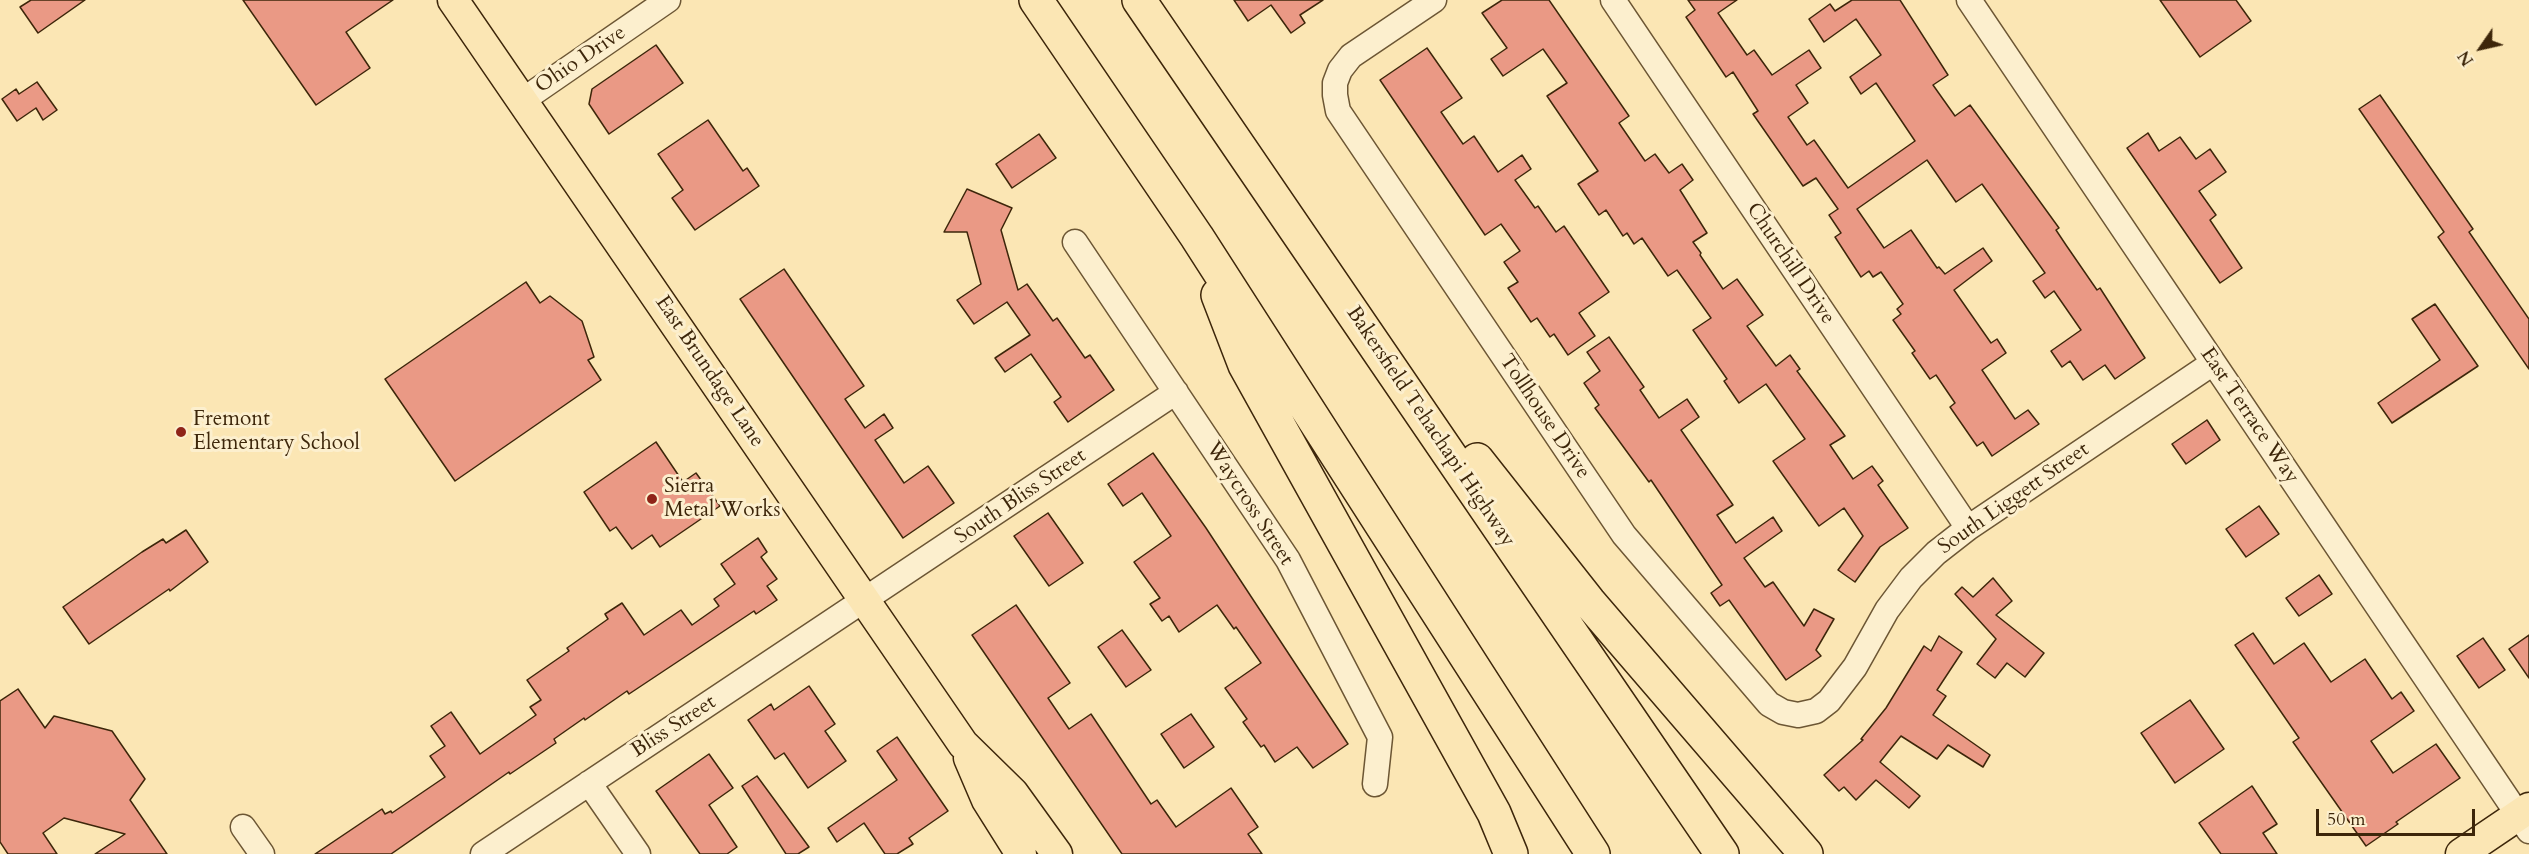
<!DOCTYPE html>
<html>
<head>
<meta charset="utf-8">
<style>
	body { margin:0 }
	#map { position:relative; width:2529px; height:854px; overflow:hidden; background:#fbe6b4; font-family:Cardo,serif }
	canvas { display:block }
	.north { position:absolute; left:2451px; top:18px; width:60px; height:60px; -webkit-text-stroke:4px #fcefce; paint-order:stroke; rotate:236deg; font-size:16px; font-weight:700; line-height:24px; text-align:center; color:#3d260a }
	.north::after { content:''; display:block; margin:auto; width:21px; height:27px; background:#3d260a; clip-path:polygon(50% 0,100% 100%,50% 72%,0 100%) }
	.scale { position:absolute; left:2316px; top:809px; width:159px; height:27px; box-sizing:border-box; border:3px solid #3d260a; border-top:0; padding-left:8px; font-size:18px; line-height:21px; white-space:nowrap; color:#3d260a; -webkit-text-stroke:4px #fcefce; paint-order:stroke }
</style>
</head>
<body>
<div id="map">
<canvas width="2529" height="854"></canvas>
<div class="north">N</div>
<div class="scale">50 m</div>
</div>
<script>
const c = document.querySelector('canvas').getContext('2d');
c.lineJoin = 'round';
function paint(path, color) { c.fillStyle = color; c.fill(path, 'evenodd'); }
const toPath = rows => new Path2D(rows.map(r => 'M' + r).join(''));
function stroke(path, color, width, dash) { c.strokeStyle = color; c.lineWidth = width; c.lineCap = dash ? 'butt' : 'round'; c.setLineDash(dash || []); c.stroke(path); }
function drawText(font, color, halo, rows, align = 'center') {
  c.font = font + ' Cardo,serif'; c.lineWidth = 6; c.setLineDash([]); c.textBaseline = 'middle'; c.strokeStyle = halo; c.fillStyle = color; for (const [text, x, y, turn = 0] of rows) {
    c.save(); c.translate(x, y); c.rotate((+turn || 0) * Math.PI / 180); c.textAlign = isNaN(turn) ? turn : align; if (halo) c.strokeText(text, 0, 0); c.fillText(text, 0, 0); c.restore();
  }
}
const building = toPath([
	[31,0,85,0,38,33,20,7,31,0],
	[243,0,393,0,346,32,370,68,316,105,243,0],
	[1234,0,1323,0,1300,15,1305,23,1291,33,1271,5,1248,21,1234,0],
	[1502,0,1549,0,1629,116,1619,123,1645,161,1655,154,1669,173,1682,164,1693,180,1680,190,1707,233,1693,242,1701,253,1700,255,1723,289,1737,279,1763,315,1747,326,1776,366,1790,355,1800,369,1797,371,1845,436,1830,445,1853,479,1872,466,1883,481,1878,485,1908,528,1880,547,1855,582,1838,570,1863,536,1844,508,1819,526,1773,461,1805,439,1766,384,1739,403,1724,381,1727,379,1693,330,1711,318,1677,270,1668,276,1642,238,1634,244,1627,233,1623,236,1606,210,1599,215,1578,184,1598,171,1547,96,1567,83,1543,49,1503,76,1491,59,1507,48,1482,13,1502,0],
	[1688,0,1737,0,1718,13,1747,55,1754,50,1772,75,1809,50,1821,68,1796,85,1808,103,1788,117,1807,145,1814,140,1848,188,1915,141,1876,83,1861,94,1850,77,1881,55,1856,19,1824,42,1809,19,1830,4,1835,11,1852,0,1900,0,1948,75,1933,85,1955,116,1970,105,2059,228,2056,230,2066,245,2097,290,2100,288,2145,358,2115,379,2105,365,2083,380,2070,361,2062,367,2051,351,2081,330,2054,291,2045,298,2033,281,2045,273,1982,184,1956,202,1927,160,1857,209,1884,248,1911,230,1937,268,1939,267,1945,274,1983,248,1992,261,1954,290,1991,343,1997,339,2006,353,1982,370,2015,419,2028,410,2039,424,1992,456,1983,442,1977,446,1950,407,1955,403,1936,375,1930,379,1912,353,1915,351,1893,320,1901,314,1897,309,1903,304,1881,272,1873,277,1869,271,1861,277,1835,237,1841,233,1829,215,1838,209,1816,178,1803,186,1753,114,1758,111,1733,72,1726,77,1686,17,1695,10,1688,0],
	[2160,0,2236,0,2251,21,2200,57,2160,0],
	[656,45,683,83,609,134,589,104,592,89,656,45],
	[1427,48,1462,98,1441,112,1463,144,1474,136,1498,172,1522,155,1531,169,1515,180,1535,208,1538,206,1556,232,1564,226,1609,292,1579,313,1595,336,1568,355,1554,334,1550,337,1537,318,1531,322,1508,288,1518,282,1504,262,1520,251,1501,224,1485,235,1380,80,1427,48],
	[37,82,57,110,43,120,36,108,17,121,2,99,16,89,19,94,37,82],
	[2380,95,2473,229,2469,232,2529,319,2529,369,2438,237,2444,232,2359,109,2380,95],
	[708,120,743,171,747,168,759,186,695,230,672,198,683,190,658,154,708,120],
	[2148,133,2159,151,2180,137,2196,159,2210,149,2226,172,2199,191,2216,215,2210,220,2242,268,2220,283,2127,148,2148,133],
	[1039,134,1056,158,1012,188,996,164,1039,134],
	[967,189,1012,208,1001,230,1018,290,1027,284,1053,321,1057,318,1085,358,1090,355,1114,390,1068,422,1054,402,1061,397,1031,354,1005,372,995,358,1030,335,1007,302,974,324,957,300,981,284,967,232,944,232,967,189],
	[784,269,864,386,845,399,865,428,884,414,893,428,875,440,904,483,928,466,954,503,903,538,740,299,784,269],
	[526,282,540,303,550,296,582,321,594,357,588,360,601,380,455,481,385,379,526,282],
	[2435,304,2478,366,2392,423,2378,403,2440,360,2412,319,2435,304],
	[1609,337,1644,387,1640,390,1659,418,1687,399,1699,417,1681,430,1733,505,1717,515,1736,543,1773,517,1782,531,1744,558,1765,587,1773,582,1804,626,1814,609,1834,619,1816,650,1821,656,1786,680,1729,600,1720,606,1711,593,1722,585,1651,480,1649,482,1595,408,1599,405,1584,383,1600,371,1587,352,1609,337],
	[2207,420,2220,440,2186,464,2172,444,2207,420],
	[656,442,683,482,696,473,720,506,660,547,652,535,632,549,616,527,610,531,584,492,656,442],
	[1153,453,1206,528,1348,744,1313,768,1297,747,1275,762,1264,745,1261,747,1243,722,1247,719,1225,688,1261,663,1236,627,1234,629,1217,605,1179,632,1169,616,1162,621,1150,604,1160,598,1134,562,1171,536,1142,493,1123,506,1108,484,1153,453],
	[2259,506,2279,534,2246,557,2226,529,2259,506],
	[1048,513,1083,563,1049,586,1014,536,1048,513],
	[186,530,208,562,170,591,169,589,89,644,63,607,142,552,163,539,166,543,186,530],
	[758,538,767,552,761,557,777,579,767,586,777,600,756,614,754,611,629,694,627,691,585,720,584,718,554,739,556,743,510,774,509,772,391,854,315,854,382,809,385,814,391,811,392,813,445,777,430,756,445,746,431,726,451,712,480,754,536,715,530,707,541,700,527,680,569,651,567,648,608,619,605,614,622,603,644,635,681,610,692,625,719,606,714,599,735,584,721,564,758,538],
	[2319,575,2332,594,2299,616,2286,598,2319,575],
	[1993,578,2012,601,1996,615,2044,653,2025,677,2007,663,1995,678,1977,664,1996,639,1955,594,1962,587,1973,597,1993,578],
	[1016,605,1070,683,1048,698,1069,729,1091,714,1151,804,1157,800,1176,827,1231,788,1258,827,1248,834,1262,854,1122,854,972,635,1016,605],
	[1122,630,1151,670,1126,687,1098,647,1122,630],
	[2253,633,2274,664,2304,643,2331,682,2365,659,2392,699,2401,692,2414,711,2371,741,2393,773,2436,744,2460,778,2396,822,2398,824,2366,846,2293,742,2299,738,2235,645,2253,633],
	[2529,635,2529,678,2509,649,2529,635],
	[1939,636,1962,652,1937,690,1946,696,1933,715,1990,755,1983,767,1948,745,1937,759,1901,736,1880,762,1920,796,1909,808,1876,780,1856,800,1844,787,1839,791,1824,775,1863,740,1861,739,1886,708,1924,646,1931,651,1939,636],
	[2483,638,2505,670,2479,688,2457,656,2483,638],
	[809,686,835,724,825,731,846,761,808,788,784,753,775,759,748,720,771,704,774,710,809,686],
	[18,689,45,728,54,716,112,731,145,779,130,800,167,854,95,854,125,834,64,818,43,833,57,854,8,854,0,842,0,701,18,689],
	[2190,700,2224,749,2175,783,2141,733,2190,700],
	[1191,714,1214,747,1184,768,1161,734,1191,714],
	[897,737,948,811,909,838,913,844,897,854,885,854,864,823,837,842,828,828,897,780,877,751,897,737],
	[709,754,733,788,709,805,737,847,727,854,700,854,656,791,709,754],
	[757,776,809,847,798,854,786,854,742,786,757,776],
	[2252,786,2277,824,2263,833,2277,854,2221,854,2199,823,2252,786]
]);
const minor = toPath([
	[1434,0,1351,56,1340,70,1335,83,1335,95,1338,111,1624,535,1769,704,1783,712,1798,715,1816,711,1829,701,1855,667,1887,610,1911,578,1936,553,1968,528,2213,363],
	[1613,0,1968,528],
	[1969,0,2529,831],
	[523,100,668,0],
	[1075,242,1288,560,1380,737,1375,784],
	[589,783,638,854],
	[243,827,262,854],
	[483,854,1176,392]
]);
const major = toPath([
	[453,0,963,744,1013,793,1057,854],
	[969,758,987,800,1021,854],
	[2461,854,2529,808]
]);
const highway = toPath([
	[1036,0,1197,237,1593,854],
	[1139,0,1722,854],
	[1218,295,1245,365,1494,813,1511,854],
	[1477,460,1589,602,1806,854]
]);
const markers = [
	[181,432,6,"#8f2418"],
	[652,499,6,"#8f2418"]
];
const streetNames = [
	["Ohio Drive",581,60,-34],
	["Churchill Drive",1790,264,56],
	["East Brundage Lane",709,372,56],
	["East Terrace Way",2249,416,56],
	["Tollhouse Drive",1544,417,56],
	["Bakersfield Tehachapi Highway",1430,427,56],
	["South Bliss Street",1021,497,-34],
	["South Liggett Street",2014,499,-35],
	["Waycross Street",1249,504,57],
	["Bliss Street",674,727,-33]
];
const poiNames = [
	["Fremont",193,420],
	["Elementary School",193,444],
	["Sierra",664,487],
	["Metal Works",664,511]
];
paint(building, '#ea9985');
stroke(building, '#3d260a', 1.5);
stroke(minor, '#6c5634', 27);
stroke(major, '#3d260a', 33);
stroke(highway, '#3d260a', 36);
stroke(minor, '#fcefce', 24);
stroke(major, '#fbe6b4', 30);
stroke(highway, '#fbe6b4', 33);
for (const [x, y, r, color] of markers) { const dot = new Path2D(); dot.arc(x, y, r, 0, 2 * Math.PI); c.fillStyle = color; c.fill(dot); stroke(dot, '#fcefce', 2); }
drawText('21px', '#3d260a', '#fcefce', streetNames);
drawText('21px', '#3d260a', '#fcefce', poiNames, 'left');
</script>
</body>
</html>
